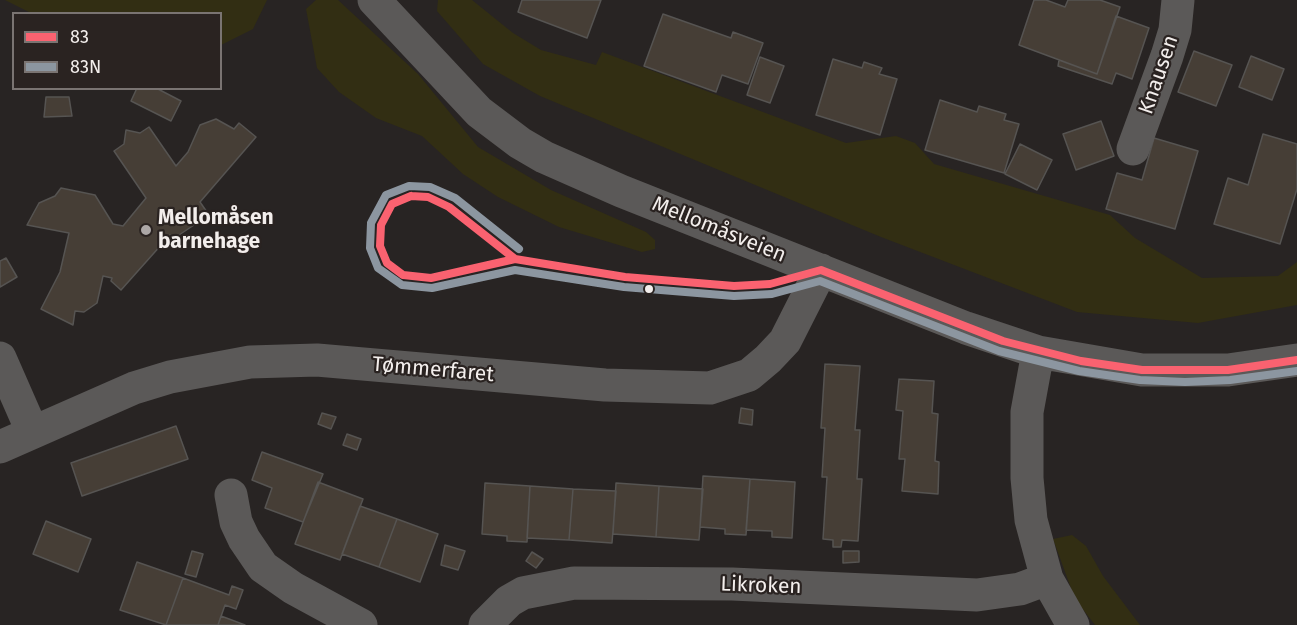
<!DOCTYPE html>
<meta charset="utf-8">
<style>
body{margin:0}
#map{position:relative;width:1297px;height:625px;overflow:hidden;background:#282423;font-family:"Fira Sans",sans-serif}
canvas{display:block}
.legend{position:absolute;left:12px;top:12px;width:210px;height:78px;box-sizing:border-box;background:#2a2321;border:2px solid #7a7472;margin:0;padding:8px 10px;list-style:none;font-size:18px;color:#f3eeec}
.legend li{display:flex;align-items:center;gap:12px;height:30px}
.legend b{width:30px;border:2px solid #7a7472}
</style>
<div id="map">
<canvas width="1297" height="625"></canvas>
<ul class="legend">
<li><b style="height:8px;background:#fa6270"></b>83</li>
<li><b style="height:8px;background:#8c96a0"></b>83N</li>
</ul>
</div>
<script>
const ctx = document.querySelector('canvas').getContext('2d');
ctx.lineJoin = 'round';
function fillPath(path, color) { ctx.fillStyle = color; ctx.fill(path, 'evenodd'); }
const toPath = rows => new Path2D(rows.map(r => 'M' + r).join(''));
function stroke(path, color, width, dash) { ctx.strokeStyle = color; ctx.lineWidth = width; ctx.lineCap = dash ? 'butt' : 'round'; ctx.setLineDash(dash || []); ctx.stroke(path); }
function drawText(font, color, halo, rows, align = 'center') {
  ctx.font = font + ' "Fira Sans",sans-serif'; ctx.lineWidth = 4.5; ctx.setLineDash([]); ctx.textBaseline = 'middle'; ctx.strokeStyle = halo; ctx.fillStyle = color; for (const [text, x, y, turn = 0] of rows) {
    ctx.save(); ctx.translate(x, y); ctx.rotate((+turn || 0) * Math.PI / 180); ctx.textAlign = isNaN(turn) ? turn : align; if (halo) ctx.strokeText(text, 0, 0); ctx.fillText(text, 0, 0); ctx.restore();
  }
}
fillPath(toPath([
 [5,0,267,0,253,29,221,45,220,14,31,13],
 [316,0,338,0,418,74,478,147,551,190,646,232,655,240,655,249,642,252,559,227,498,197,463,174,422,136,376,118,339,92,317,68,306,9],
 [438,0,472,0,513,33,541,50,596,65,602,52,846,143,896,136,915,143,934,164,1110,215,1135,238,1202,278,1278,276,1297,262,1297,305,1198,323,1077,312,881,237,540,96,483,64,437,11],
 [1072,535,1086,546,1103,576,1140,625,1095,625,1075,599,1053,539]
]), '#322e13');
const building = toPath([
 [522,0,601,0,587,38,518,12,522,0],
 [1034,0,1046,0,1065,7,1068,0,1100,0,1120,7,1097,74,1019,45,1034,0],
 [663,14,731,38,733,32,763,43,748,84,722,75,716,92,644,66,663,14],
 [1116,16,1149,28,1132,79,1116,73,1112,84,1058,66,1059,60,1097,74,1116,16],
 [1194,51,1232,65,1216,106,1178,92,1194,51],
 [1251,56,1284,69,1272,100,1239,87,1251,56],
 [760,57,784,66,770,103,747,95,760,57],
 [833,59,862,68,864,62,882,68,879,74,897,79,880,135,816,115,833,59],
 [137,88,156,88,181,101,171,121,131,101,137,88],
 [46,97,69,97,72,116,44,117,46,97],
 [940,100,977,112,979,106,1006,114,1004,120,1019,124,1004,173,925,150,940,100],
 [216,119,234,129,239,123,256,137,200,202,209,215,173,239,170,235,121,290,111,281,112,278,103,276,97,303,84,312,75,311,73,325,41,309,60,272,69,233,27,225,39,203,55,196,61,188,95,195,113,224,123,226,146,198,114,151,124,144,126,130,140,133,149,127,176,166,188,152,200,125,216,119],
 [1101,121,1114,156,1076,170,1063,134,1101,121],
 [1263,134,1297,144,1297,189,1280,244,1214,224,1228,178,1248,185,1263,134],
 [1154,138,1198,151,1175,229,1106,209,1117,173,1142,180,1154,138],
 [1020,144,1052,160,1037,190,1005,174,1020,144],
 [6,258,17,277,0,287,0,261,6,258],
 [825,364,860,366,855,430,860,430,857,479,862,479,858,541,842,540,841,547,833,547,833,540,823,539,827,477,822,477,825,428,821,428,825,364],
 [899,379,934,381,932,413,938,414,935,461,939,462,938,494,902,491,905,459,899,459,903,411,896,410,899,379],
 [741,408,753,410,752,425,739,423,741,408],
 [322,413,336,417,331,429,318,424,322,413],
 [176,426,188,459,82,496,71,463,176,426],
 [347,434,361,439,357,450,343,445,347,434],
 [262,452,323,474,303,522,265,508,272,488,252,480,262,452],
 [703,476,750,479,746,535,725,534,725,529,700,527,703,476],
 [750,479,795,482,792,538,772,537,772,531,746,530,750,479],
 [318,482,363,499,340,560,295,544,318,482],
 [485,483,530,486,527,542,507,541,507,536,482,534,485,483],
 [616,483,659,486,656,537,613,534,616,483],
 [530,486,573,489,569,540,527,538,530,486],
 [659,486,703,489,699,540,656,537,659,486],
 [573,489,616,491,612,543,569,540,573,489],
 [360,506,397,519,379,567,342,554,360,506],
 [397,519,438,534,420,582,379,567,397,519],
 [46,521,91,539,78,572,33,554,46,521],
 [445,545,465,551,458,570,441,565,445,545],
 [192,551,203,554,196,577,185,574,192,551],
 [843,551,859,551,859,562,843,563,843,551],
 [532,552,543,559,536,568,526,561,532,552],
 [137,562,183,578,166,625,120,610,137,562],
 [183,578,229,595,232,586,243,590,236,609,225,605,218,625,166,625,183,578],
 [221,616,245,625,218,625,221,616]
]);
fillPath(building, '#463e36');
stroke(building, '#565452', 1.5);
stroke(toPath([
 [374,0,479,112,520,143,544,157,621,191,966,328,1038,352,1142,370,1228,370,1297,360],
 [1133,149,1167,56,1175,30,1178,0],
 [1038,352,1027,412,1027,478,1031,520,1047,579,1073,625],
 [0,358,32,431],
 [0,447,134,388,170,377,250,362,317,360,605,385,710,388,749,375,768,359,785,341,821,270],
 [231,495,236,522,244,539,263,567,293,588,361,625],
 [485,625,509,601,523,593,574,583,732,584,977,595,1020,589,1047,579]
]), '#5b5958', 33);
stroke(toPath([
 [411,196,428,197,449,207,515,259,431,278,403,275,387,263,380,246,381,225,392,204,411,196],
 [515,259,625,277,734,286,770,284,821,270,1003,341,1081,361,1142,370,1228,370,1297,360]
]), '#fa6270', 8);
stroke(toPath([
 [519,249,455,198,430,187,409,186,386,195,371,223,370,248,378,268,402,285,432,288,515,270,624,287,734,296,772,294,820,281,999,351,1079,371,1140,380,1185,382,1230,380,1297,371]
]), '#8c96a0', 8);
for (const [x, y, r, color] of [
 [146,230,6,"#aca7a6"],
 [649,289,5,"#f3eeec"]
]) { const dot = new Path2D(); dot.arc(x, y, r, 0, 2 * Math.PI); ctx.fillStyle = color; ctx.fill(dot); stroke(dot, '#2a2321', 2); }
drawText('21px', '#f3eeec', '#2a2321', [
 ["Knausen",1159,75,-71],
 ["Mellomåsveien",719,230,22],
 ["Tømmerfaret",433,370,5],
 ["Likroken",761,586,2]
]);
drawText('bold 21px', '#f3eeec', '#2a2321', [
 ["Mellomåsen",158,218],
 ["barnehage",158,242]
], 'left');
</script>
